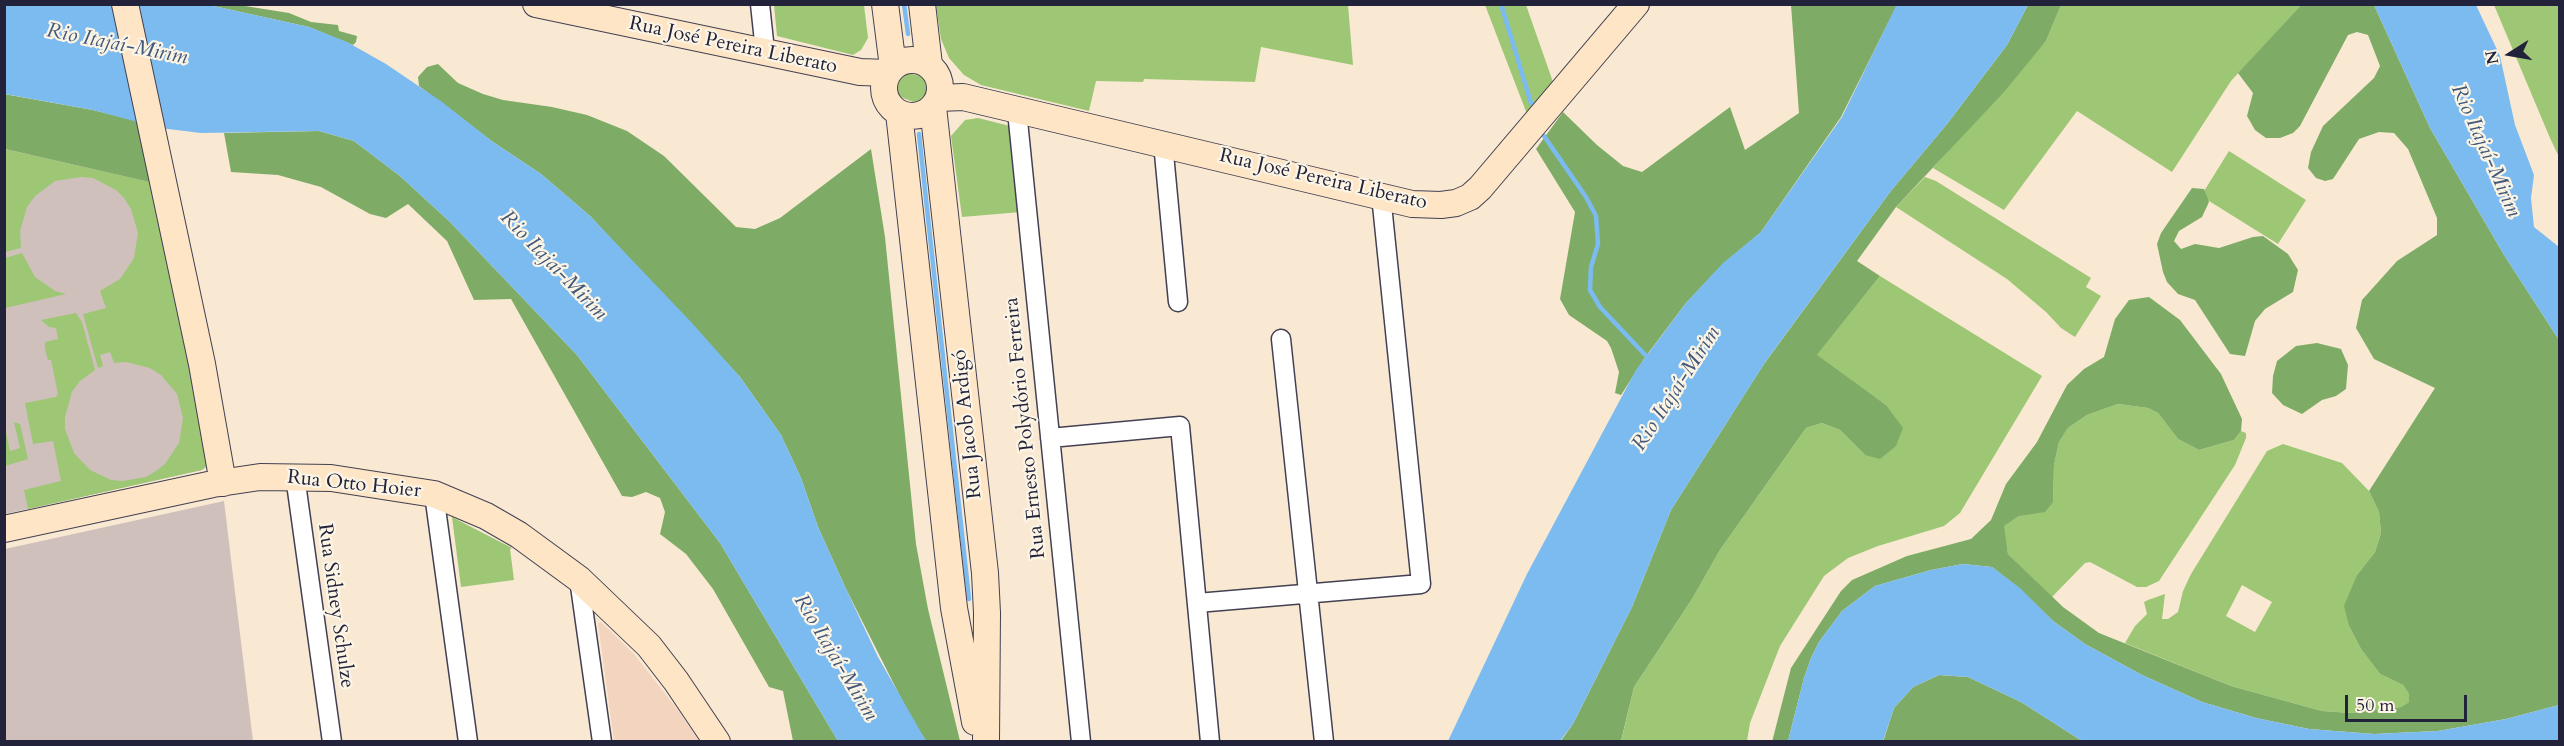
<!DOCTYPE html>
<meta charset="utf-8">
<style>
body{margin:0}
#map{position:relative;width:2564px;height:746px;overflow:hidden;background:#f9e9d3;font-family:Cardo,serif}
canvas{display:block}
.frame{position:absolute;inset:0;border:6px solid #22223b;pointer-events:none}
.north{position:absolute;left:2480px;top:24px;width:60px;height:60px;-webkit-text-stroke:4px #fcf5e5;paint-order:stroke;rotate:259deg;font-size:16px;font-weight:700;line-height:24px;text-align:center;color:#22223b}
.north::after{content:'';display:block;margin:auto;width:21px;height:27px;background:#22223b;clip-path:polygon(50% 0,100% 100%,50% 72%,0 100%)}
.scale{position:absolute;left:2345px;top:695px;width:122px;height:27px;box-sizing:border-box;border:3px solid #22223b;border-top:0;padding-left:8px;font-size:18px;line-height:21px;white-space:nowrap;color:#22223b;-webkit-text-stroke:4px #fcf5e5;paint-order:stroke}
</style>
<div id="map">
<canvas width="2564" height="746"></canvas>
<div class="frame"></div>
<div class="north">N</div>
<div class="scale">50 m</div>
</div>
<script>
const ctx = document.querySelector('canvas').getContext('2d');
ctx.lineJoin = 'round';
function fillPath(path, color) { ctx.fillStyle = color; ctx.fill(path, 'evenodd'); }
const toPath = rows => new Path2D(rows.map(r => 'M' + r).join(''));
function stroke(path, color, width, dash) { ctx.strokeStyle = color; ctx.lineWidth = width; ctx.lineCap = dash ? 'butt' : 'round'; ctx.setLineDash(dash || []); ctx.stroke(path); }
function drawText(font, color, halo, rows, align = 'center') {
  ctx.font = font + ' Cardo,serif'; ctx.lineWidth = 4.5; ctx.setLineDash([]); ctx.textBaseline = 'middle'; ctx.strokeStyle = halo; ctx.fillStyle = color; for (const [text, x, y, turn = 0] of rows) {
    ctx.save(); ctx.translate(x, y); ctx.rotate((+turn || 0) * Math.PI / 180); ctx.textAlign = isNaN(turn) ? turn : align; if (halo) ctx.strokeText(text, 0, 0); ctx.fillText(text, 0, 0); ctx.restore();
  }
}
fillPath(toPath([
 [601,622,634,654,677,709,699,741,614,741,598,623]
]), '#f3d4bf');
fillPath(toPath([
 [5,149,154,183,202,470,5,514],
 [224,501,253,741,5,741,5,549]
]), '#cfc0bb');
fillPath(toPath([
 [774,5,864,5,868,38,861,50,853,55,777,36],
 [936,5,1348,5,1353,65,1261,47,1255,82,1144,79,1143,82,1096,81,1089,111,981,85,964,75,949,58,941,39],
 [1485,5,1526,5,1553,82,1527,114],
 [2061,5,2301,5,2231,81,2172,172,2077,111,2004,210,1933,168,2046,41],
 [2494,5,2559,5,2559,157,2550,138],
 [902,72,933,79,936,88,925,106,889,93,889,80],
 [978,118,1010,126,1021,212,962,217,951,136,965,120],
 [4,149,154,183,210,464,202,470,28,509,24,490,61,481,53,441,33,444,25,403,56,397,58,394,51,360,48,360,45,349,45,342,58,339,56,328,49,327,41,320,76,313,82,322,95,370,80,381,72,392,65,417,65,429,74,453,90,470,111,480,123,481,146,477,156,471,165,464,179,443,183,418,177,394,161,375,150,368,126,362,114,363,110,352,100,355,103,366,98,368,83,314,106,308,100,291,120,279,134,258,138,233,131,209,124,198,116,190,93,178,81,177,55,181,35,196,27,207,20,231,21,248,5,252],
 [2229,151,2306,200,2278,244,2201,196],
 [1925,177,1936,181,2091,278,2086,287,2101,296,2075,337,2061,328,2046,312,2007,279,1896,207],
 [22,253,35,277,55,291,66,294,5,308,5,258],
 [1880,276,2042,376,1960,513,1944,526,1878,546,1848,558,1824,576,1780,646,1750,723,1747,741,1621,742,1634,687,1692,599,1720,550,1806,428,1822,423,1840,430,1865,455,1886,405,1816,356],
 [2118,404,2148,408,2158,413,2178,439,2199,450,2234,440,2241,431,2246,433,2246,438,2235,465,2159,581,2146,587,2137,587,2090,562,2085,563,2052,597,2008,554,2003,526,2019,516,2053,502,2054,465,2059,442,2068,428,2087,415],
 [14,422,20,424,28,459,5,466,5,428,10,451,20,448],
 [2283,444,2342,463,2369,491,2379,512,2381,533,2375,552,2357,575,2349,626,2361,649,2380,674,2403,685,2409,694,2409,702,2401,707,2351,713,2322,711,2231,686,2125,643,2135,626,2147,614,2144,602,2148,600,2165,594,2162,619,2168,619,2178,612,2183,591,2191,574,2267,451],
 [2242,585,2272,602,2255,632,2226,616],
 [452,517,512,548,510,549,514,580,461,587]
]), '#9dc774');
fillPath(toPath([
 [209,5,239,5,289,13,311,22,338,25,339,31,357,36,356,42,353,45,309,27],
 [1791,5,1897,5,1841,117,1761,232,1723,264,1686,303,1646,356,1621,395,1615,393,1619,372,1611,348,1607,341,1569,315,1560,299,1575,212,1536,149,1563,112,1597,145,1623,166,1642,172,1730,107,1745,150,1799,113],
 [2028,5,2061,5,2046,41,2004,92,1896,207,1857,261,1880,276,1817,355,1886,405,1903,428,1896,446,1880,459,1865,455,1840,430,1822,423,1806,428,1720,550,1692,599,1634,687,1621,741,1560,742,1573,724,1632,607,1671,510,1764,364,1890,192,1947,124,2007,45],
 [2301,5,2374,5,2430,128,2504,255,2559,340,2559,705,2506,719,2438,731,2374,734,2309,729,2256,718,2202,702,2142,675,2085,644,2053,621,2020,589,1992,567,1963,564,1931,570,1875,586,1842,611,1819,642,1811,658,1804,678,1788,741,1772,742,1791,668,1841,591,1852,580,1907,556,1971,539,1991,520,2006,484,2037,442,2067,385,2084,369,2104,357,2115,319,2129,300,2149,297,2180,320,2221,374,2242,419,2241,431,2234,440,2199,450,2178,439,2158,413,2148,408,2118,404,2087,415,2068,428,2059,442,2054,465,2053,502,2045,512,2019,516,2004,526,2008,554,2063,607,2099,633,2231,686,2322,711,2351,713,2401,707,2409,702,2409,694,2403,685,2380,674,2361,649,2349,626,2344,606,2357,575,2375,552,2381,533,2379,512,2369,491,2435,388,2374,359,2356,328,2362,300,2397,261,2437,235,2437,218,2408,149,2394,133,2379,132,2359,139,2333,179,2325,181,2316,178,2308,168,2311,152,2323,126,2374,78,2380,66,2368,35,2357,32,2348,35,2300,126,2293,133,2280,138,2266,138,2255,130,2247,116,2253,93,2238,73],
 [438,64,458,83,483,94,503,100,552,107,587,115,627,131,664,156,736,227,755,229,780,218,871,149,885,237,916,544,928,609,960,741,926,741,910,716,846,589,818,527,801,478,781,435,740,377,590,216,541,174,493,142,419,86,418,77,427,67],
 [4,94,93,110,141,122,154,183,5,149],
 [319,131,354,141,400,176,450,222,577,355,720,543,838,741,793,741,783,691,769,687,713,589,686,554,660,534,665,512,660,498,646,492,632,497,622,496,511,299,474,300,447,241,408,204,386,218,370,214,321,187,278,175,231,172,224,133],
 [2192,188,2204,189,2209,202,2202,217,2179,231,2174,241,2181,249,2195,244,2219,248,2253,237,2263,236,2288,254,2298,270,2293,292,2265,309,2255,321,2245,356,2230,354,2195,300,2178,294,2167,282,2163,272,2157,244,2161,233],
 [2317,343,2341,349,2348,365,2346,389,2336,396,2322,400,2302,414,2283,405,2272,393,2273,376,2277,361,2296,346],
 [1939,675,1968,677,2021,702,2082,741,1883,742,1894,708,1913,687]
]), '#7eac66');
fillPath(toPath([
 [1897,4,2028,5,2007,45,1947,124,1890,192,1766,361,1671,510,1632,607,1573,724,1560,741,1448,741,1527,574,1636,370,1686,303,1723,263,1761,232,1842,117],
 [4,5,209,5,309,27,347,42,386,64,442,102,493,142,541,174,590,216,691,322,740,377,781,435,801,478,818,527,846,589,878,657,926,741,838,741,720,543,577,355,450,222,400,176,354,141,319,131,201,133,160,128,93,110,5,94],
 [2374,5,2476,5,2500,56,2515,125,2534,175,2531,198,2534,227,2559,247,2559,340,2504,255,2430,128],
 [1963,564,1992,567,2020,588,2053,621,2085,644,2142,675,2202,702,2256,718,2309,729,2374,734,2438,731,2506,719,2559,705,2559,741,2082,741,2021,702,1968,677,1939,675,1913,687,1894,708,1883,741,1788,741,1804,678,1811,658,1819,642,1842,611,1875,586,1931,570]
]), '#7bbbf0');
stroke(toPath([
 [904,4,908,34],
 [1501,4,1531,103],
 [919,134,969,599],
 [1544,136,1586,197,1596,216,1598,244,1591,267,1590,290,1600,307,1649,359]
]), '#7bbbf0', 4.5);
const street = toPath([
 [760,4,765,51],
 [1017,111,1081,742],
 [1163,143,1178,302],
 [1281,339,1324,742],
 [1050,438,1180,426,1210,742],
 [295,476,332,742],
 [434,494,468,742],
 [579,579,602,742],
 [1197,603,1421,584,1381,195]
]);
const secondary = toPath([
 [125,4,202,364,223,483],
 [536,4,860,72,888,73],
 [885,4,893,67],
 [922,4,929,65],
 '884 88a28 28 0 1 1 56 0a28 28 0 1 1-56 0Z',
 [939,98,963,97,1412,204,1441,205,1456,203,1470,197,1480,188,1636,4],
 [933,107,985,573,987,613,986,742],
 [899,113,954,608,975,722],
 [4,529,213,484,260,477,331,478,434,494,486,516,519,535,579,579,649,646,676,681,717,742]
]);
stroke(street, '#424052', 21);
stroke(secondary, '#424052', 28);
stroke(street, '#fff', 18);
stroke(secondary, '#fde5c5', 26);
drawText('20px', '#22223b', '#fcf5e5', [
 ["Rua José Pereira Liberato",733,46,12],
 ["Rua José Pereira Liberato",1323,180,13],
 ["Rua Jacob Ardigó",968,424,-96],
 ["Rua Ernesto Polydório Ferreira",1026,428,-96],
 ["Rua Otto Hoier",354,485,6],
 ["Rua Sidney Schulze",335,606,82]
]);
drawText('italic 21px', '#41587a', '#fcf5e5', [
 ["Rio Itajaí-Mirim",117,45,11],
 ["Rio Itajaí-Mirim",2485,151,66],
 ["Rio Itajaí-Mirim",553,266,46],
 ["Rio Itajaí-Mirim",1677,389,-57],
 ["Rio Itajaí-Mirim",835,658,59]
]);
</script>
